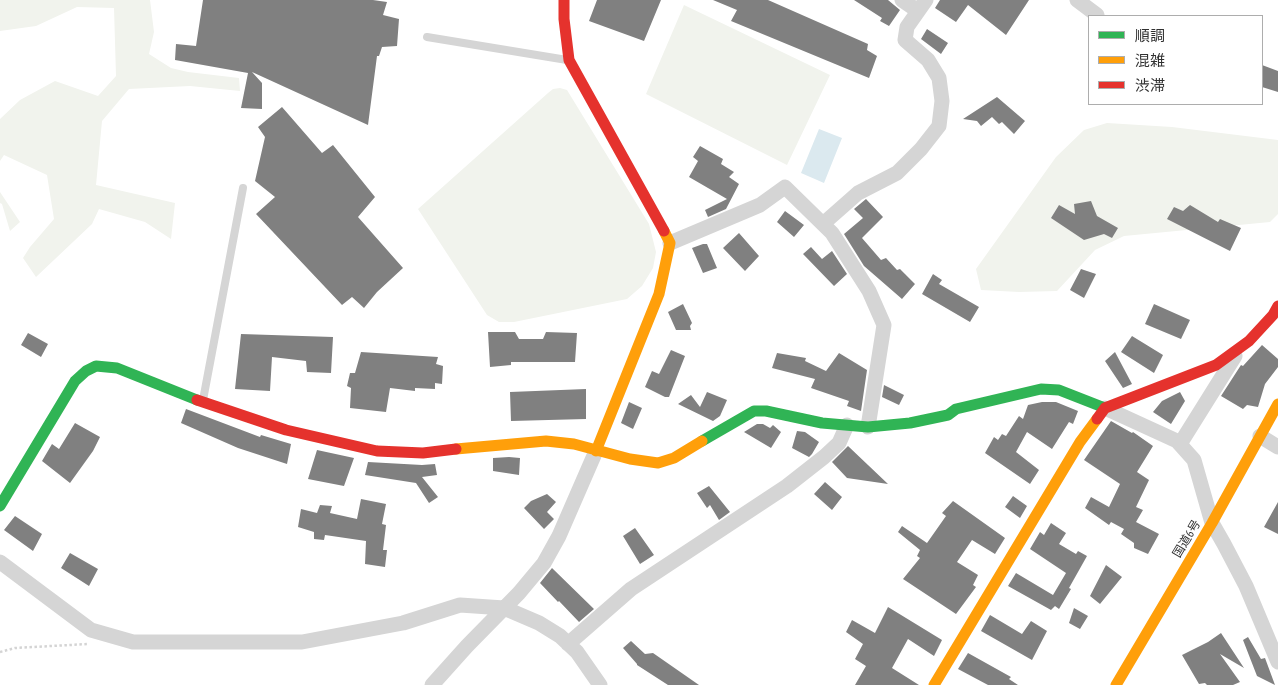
<!DOCTYPE html>
<meta charset="utf-8">
<style>
body{margin:0}
#map{position:relative;width:1278px;height:685px;overflow:hidden;background:#fff;font-family:"PT Sans Narrow","Noto Sans JP",sans-serif}
canvas{display:block}
.legend{position:absolute;left:1088px;top:15px;width:175px;height:90px;box-sizing:border-box;background:#fff;border:1px solid #adadad;margin:0;padding:6px 9px;list-style:none;font-size:15px;color:#313131}
.legend li{display:flex;align-items:center;gap:10px;height:25px}
.legend b{width:25px;border:1px solid #adadad}
</style>
<div id="map">
<canvas width="1278" height="685"></canvas>
<ul class="legend">
<li><b style="height:6px;background:#30b455"></b>順調</li>
<li><b style="height:6px;background:#ff9f0a"></b>混雑</li>
<li><b style="height:6px;background:#e5322d"></b>渋滞</li>
</ul>
</div>
<script>
const ctx = document.querySelector('canvas').getContext('2d');
ctx.lineJoin = 'round';
function fillPath(path, color) { ctx.fillStyle = color; ctx.fill(path, 'evenodd'); }
const toPath = rows => new Path2D(rows.map(r => 'M' + r).join(''));
function stroke(path, color, width, dash) { ctx.strokeStyle = color; ctx.lineWidth = width; ctx.lineCap = dash ? 'butt' : 'round'; ctx.setLineDash(dash || []); ctx.stroke(path); }
function drawText(font, color, halo, rows, align = 'center') {
  ctx.font = font + ' "PT Sans Narrow","Noto Sans JP",sans-serif'; ctx.lineWidth = 5; ctx.setLineDash([]); ctx.textBaseline = 'middle'; ctx.strokeStyle = halo; ctx.fillStyle = color; for (const [text, x, y, turn = 0] of rows) {
    ctx.save(); ctx.translate(x, y); ctx.rotate((+turn || 0) * Math.PI / 180); ctx.textAlign = isNaN(turn) ? turn : align; if (halo) ctx.strokeText(text, 0, 0); ctx.fillText(text, 0, 0); ctx.restore();
  }
}
fillPath(toPath([
 [0,0,150,0,154,32,149,54,171,68,188,72,239,78,240,91,190,86,129,89,102,121,96,185,175,203,171,239,145,222,99,209,92,224,36,277,23,258,30,247,54,219,47,175,4,155,0,161,0,119,20,100,55,81,98,96,116,76,114,8,77,7,36,26,0,31],
 [684,5,830,75,787,165,646,94],
 [560,88,567,90,649,224,656,252,653,268,642,286,627,299,514,322,499,322,487,315,418,209,548,93,553,89],
 [1107,123,1172,127,1278,140,1278,214,1270,222,1124,236,1095,250,1057,291,1019,292,981,290,976,269,1056,157,1084,130],
 [0,192,20,222,10,231,2,204,0,203]
]), '#f1f3ed');
fillPath(toPath([
 [819,129,842,138,824,183,801,173]
]), '#dbe9ef');
fillPath(toPath([
 [203,0,373,0,387,2,383,15,399,19,397,46,382,47,379,56,377,56,368,125,252,72,262,83,262,109,241,108,248,73,175,60,176,44,196,46],
 [597,0,661,0,644,41,589,21],
 [713,0,768,0,868,44,867,50,877,56,869,78,731,21,737,10],
 [854,0,888,0,900,10,889,26,880,21,882,18],
 [940,0,1029,0,1006,35,968,5,956,22,935,8],
 [927,29,948,43,941,54,921,39],
 [1262,65,1278,71,1278,92,1262,87],
 [997,97,1025,121,1014,134,1002,122,999,124,992,117,981,126,977,121,963,119],
 [282,107,322,153,333,145,375,197,358,217,403,268,377,292,364,308,352,297,342,305,256,214,275,197,255,181,265,137,258,127],
 [700,146,723,159,721,164,734,172,729,177,739,184,726,209,708,217,705,210,727,199,689,177,698,161,693,157],
 [866,199,883,217,862,238,881,260,886,258,897,270,900,269,915,284,902,299,864,266,844,234,863,218,854,209],
 [1091,201,1097,216,1118,228,1112,238,1104,234,1084,240,1051,218,1059,205,1075,214,1074,204],
 [1190,205,1218,222,1220,219,1241,228,1230,251,1167,219,1174,207,1183,211],
 [785,211,804,225,794,237,777,222],
 [739,233,759,256,745,271,723,248],
 [703,244,707,244,717,268,703,273,692,248],
 [811,247,822,259,832,251,847,274,834,286,803,254],
 [1081,269,1096,274,1084,298,1070,290],
 [933,274,942,280,939,284,979,307,970,322,922,294],
 [683,304,692,323,690,326,691,330,676,330,668,312],
 [1154,304,1190,320,1181,339,1145,324],
 [488,332,515,332,519,339,543,339,546,332,577,333,575,362,511,362,511,365,490,367],
 [28,333,48,344,41,357,21,345],
 [241,334,333,337,331,373,307,372,306,361,272,357,270,391,235,389],
 [1132,336,1163,355,1154,373,1121,352],
 [1262,345,1278,359,1278,367,1265,384,1258,407,1247,405,1243,409,1221,396,1241,365,1243,366],
 [671,350,685,356,669,397,665,397,645,387,652,371,659,374],
 [361,352,438,357,436,364,443,366,442,384,435,383,435,389,415,388,415,391,390,388,386,412,350,408,351,388,347,386,350,373,355,373],
 [1115,352,1132,384,1123,388,1105,361],
 [777,353,806,358,805,361,826,371,839,353,867,370,861,411,847,406,849,401,811,388,815,379,772,368],
 [884,385,904,395,899,405,882,397],
 [586,389,586,419,511,421,510,392],
 [707,392,727,400,720,416,713,421,678,404,691,395,700,407],
 [1180,392,1185,401,1171,424,1153,412,1162,401],
 [629,402,642,408,633,429,621,423],
 [1042,402,1056,402,1078,411,1073,424,1069,422,1052,449,1027,432,1016,452,1039,470,1030,484,985,453,994,437,998,440,1002,434,1006,436,1019,416,1023,419,1028,405],
 [186,409,260,437,261,435,291,444,287,464,238,448,181,423],
 [1111,421,1132,433,1133,432,1153,446,1137,472,1149,480,1136,507,1143,510,1136,522,1159,534,1148,554,1134,548,1134,543,1121,534,1124,529,1111,522,1109,525,1085,508,1091,497,1109,507,1120,484,1084,460],
 [75,423,100,437,93,451,70,483,42,461,52,444,59,449],
 [757,424,763,424,770,428,773,425,781,432,771,448,744,432],
 [797,431,805,432,819,442,812,454,809,457,792,448],
 [848,446,888,484,847,478,832,462],
 [317,450,354,458,344,486,308,479],
 [509,457,520,458,519,475,493,471,493,458],
 [368,462,422,465,435,464,437,475,422,477,438,497,429,503,416,483,365,475],
 [825,482,842,497,832,510,814,494],
 [709,486,730,512,719,520,710,505,707,508,697,493],
 [547,494,556,502,547,512,554,519,544,529,524,508,531,501],
 [1013,496,1027,506,1020,518,1005,507],
 [361,499,386,504,382,524,386,525,383,550,387,550,385,567,365,564,366,541,325,535,324,540,314,539,314,532,298,527,301,509,317,513,320,505,332,506,330,513,357,519],
 [953,501,1005,538,995,554,972,540,957,562,978,575,973,585,976,587,956,614,903,579,920,558,917,556,920,550,898,532,902,526,927,543,946,516,942,513],
 [1278,502,1278,534,1264,527],
 [15,516,42,534,33,551,4,530],
 [1051,523,1066,533,1059,544,1076,554,1078,551,1087,556,1069,588,1071,589,1059,609,1055,606,1051,610,1008,586,1016,573,1053,595,1066,573,1030,549,1040,532,1044,535],
 [635,528,654,555,640,564,623,536],
 [70,553,98,569,89,586,61,568],
 [1106,565,1122,577,1100,604,1090,596],
 [552,568,594,609,579,622,559,601,558,602,540,583],
 [888,607,942,640,934,656,908,639,892,668,919,685,855,685,866,666,855,659,863,644,846,632,852,620,875,633],
 [1074,608,1088,616,1080,629,1069,623],
 [990,615,1022,634,1031,621,1047,631,1032,660,981,631],
 [1221,633,1244,668,1220,654,1240,682,1233,685,1207,685,1205,683,1199,684,1182,655,1208,642],
 [1248,637,1261,659,1265,658,1275,685,1257,676,1243,640],
 [631,641,645,654,653,653,699,685,668,685,637,665,637,664,623,648],
 [968,653,1011,677,1009,679,1018,685,988,685,958,669]
]), '#808080');
stroke(toPath([
 [0,652,15,648,88,644]
]), '#d4d4d4', 2.5, [2.5, 2.5]);
stroke(toPath([
 [427,37,567,60],
 [203,400,243,188]
]), '#d5d5d5', 8);
stroke(toPath([
 [902,0,918,11],
 [1077,0,1097,15],
 [824,223,858,193,897,173,921,149,939,126,942,101,939,78,928,60,905,40,907,27,926,0],
 [670,243,760,205,785,187,832,233,869,291,884,325,868,427],
 [1105,408,1177,441,1194,460,1212,523,1224,544,1246,586,1278,662],
 [1260,436,1278,447],
 [1180,444,1235,356],
 [0,562,91,630,133,642,302,642,403,623,460,605,504,608,539,623,560,636,577,652,600,685],
 [568,644,631,589,787,486,824,457,839,443,847,425],
 [432,685,467,646,519,593,544,563,559,536,596,451]
]), '#d5d5d5', 15);
stroke(toPath([
 [702,441,754,411,766,411,822,423,868,427,910,423,948,415,956,409,1041,389,1059,390,1105,408],
 [0,506,75,381,86,371,96,366,117,368,197,400]
]), '#30b455', 11);
stroke(toPath([
 [456,449,546,441,574,444,630,459,658,463,674,458,702,441],
 [596,451,659,294,670,243,664,231],
 [934,685,1080,442,1097,419],
 [1116,685,1212,523,1278,404]
]), '#ff9f0a', 11);
stroke(toPath([
 [564,0,564,19,569,60,664,231],
 [197,400,286,430,377,451,423,453,456,449],
 [1097,419,1105,408,1216,365,1249,341,1273,315,1278,306]
]), '#e5322d', 11);
drawText('12px', '#313131', '#fff', [
 ["国道6号",1187,539,-59]
]);
</script>
